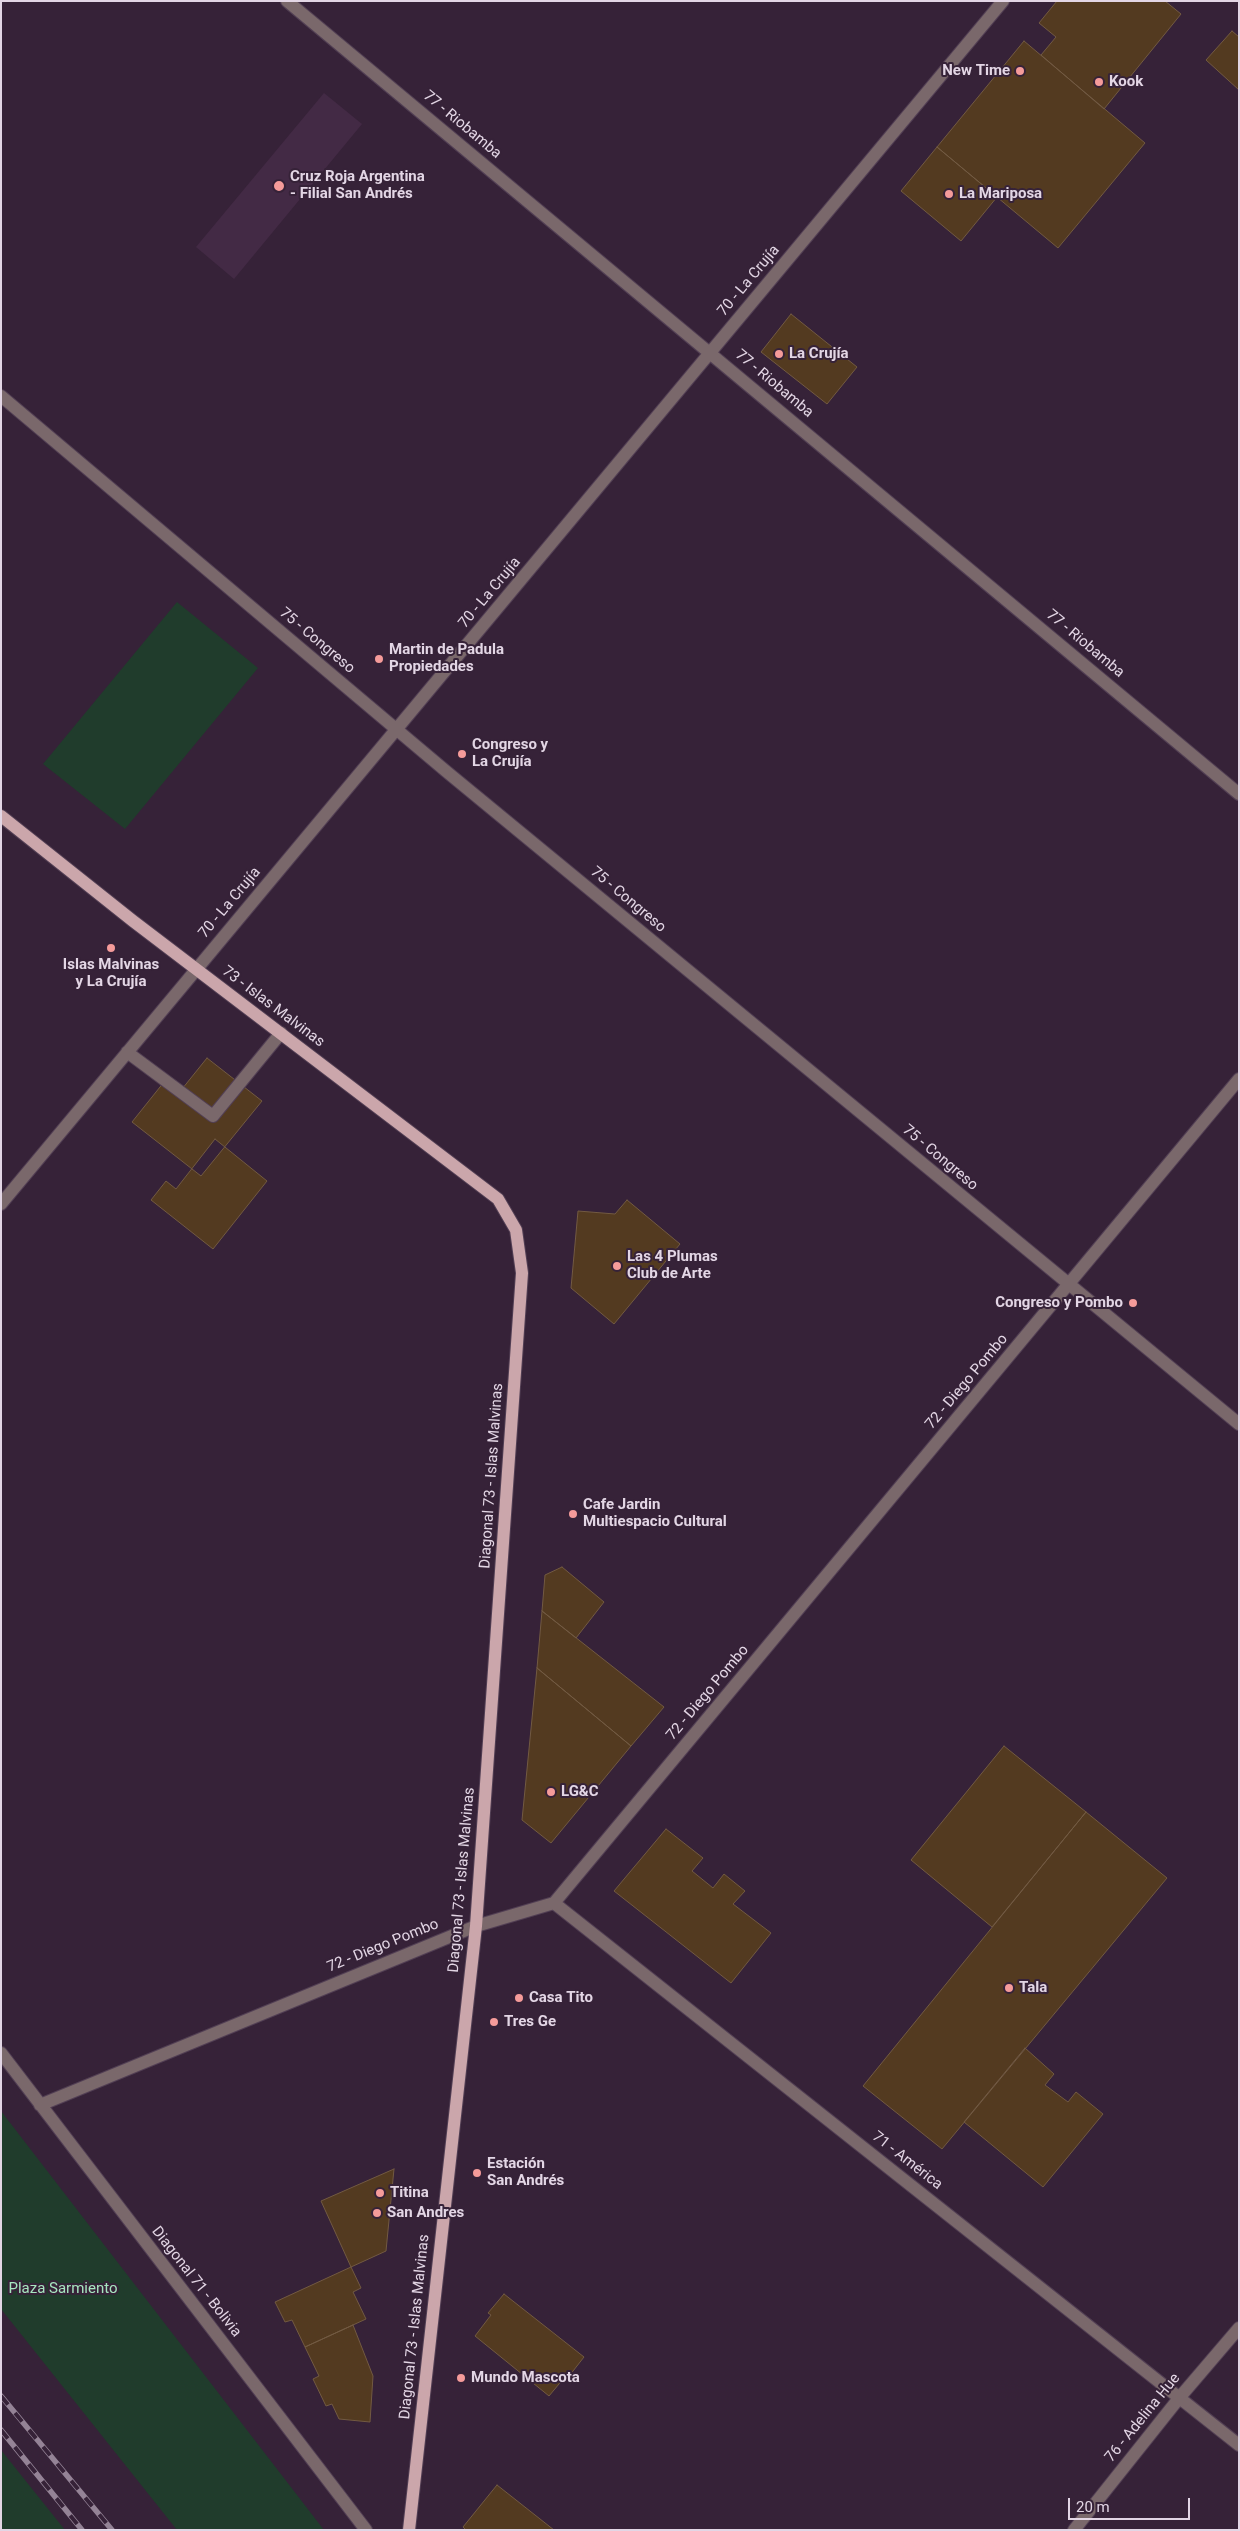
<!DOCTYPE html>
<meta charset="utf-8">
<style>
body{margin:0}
#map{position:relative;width:1240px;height:2531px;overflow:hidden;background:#362238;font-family:Roboto,sans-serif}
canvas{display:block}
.frame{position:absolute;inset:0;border:2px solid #e3d6e5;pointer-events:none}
.scale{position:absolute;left:1068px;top:2498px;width:122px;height:22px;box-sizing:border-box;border:2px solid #e3d6e5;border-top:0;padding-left:6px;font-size:15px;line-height:18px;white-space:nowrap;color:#e3d6e5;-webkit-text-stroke:4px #362238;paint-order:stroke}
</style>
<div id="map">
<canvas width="1240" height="2531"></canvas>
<div class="frame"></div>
<div class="scale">20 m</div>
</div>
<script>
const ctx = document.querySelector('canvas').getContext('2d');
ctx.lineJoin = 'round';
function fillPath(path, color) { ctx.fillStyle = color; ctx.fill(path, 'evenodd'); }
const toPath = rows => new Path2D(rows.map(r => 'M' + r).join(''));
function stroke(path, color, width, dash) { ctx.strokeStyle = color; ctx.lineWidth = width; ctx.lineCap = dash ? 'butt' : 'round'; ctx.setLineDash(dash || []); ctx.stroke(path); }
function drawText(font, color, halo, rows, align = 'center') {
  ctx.font = font + ' Roboto,sans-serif'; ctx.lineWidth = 4; ctx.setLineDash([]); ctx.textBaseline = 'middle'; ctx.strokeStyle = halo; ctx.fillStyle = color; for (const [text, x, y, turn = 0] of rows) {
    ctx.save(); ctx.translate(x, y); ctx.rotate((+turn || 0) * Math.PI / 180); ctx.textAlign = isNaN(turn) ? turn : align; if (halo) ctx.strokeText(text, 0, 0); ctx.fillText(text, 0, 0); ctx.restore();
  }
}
fillPath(toPath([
 [324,93,362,124,234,279,196,247]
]), '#432a45');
fillPath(toPath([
 [177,602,258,668,125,829,43,764],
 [1,2111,324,2530,177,2530,1,2309],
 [1,2450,65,2530,1,2530]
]), '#203c2c');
const building = toPath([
 [1057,1,1165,1,1181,14,1104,109,1041,55,1056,37,1039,23,1057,1],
 [1232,31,1239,37,1239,90,1206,60,1232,31],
 [1024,41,1145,143,1058,248,937,147,1024,41],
 [937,147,997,197,961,241,901,191,937,147],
 [791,314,857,367,827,404,761,352,791,314],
 [207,1058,262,1101,201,1176,132,1122,164,1082,178,1094,207,1058],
 [215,1139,267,1181,213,1249,151,1200,166,1181,176,1189,215,1139],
 [627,1200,680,1244,614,1324,571,1288,578,1211,615,1214,627,1200],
 [562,1567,604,1602,576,1638,542,1611,545,1575,562,1567],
 [542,1611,664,1707,631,1746,537,1668,542,1611],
 [537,1668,631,1746,551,1843,522,1820,537,1668],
 [1004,1746,1086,1812,992,1927,911,1860,1004,1746],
 [1086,1812,1167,1878,942,2149,863,2086,1086,1812],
 [666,1829,703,1858,692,1871,713,1888,724,1874,745,1891,733,1904,771,1933,731,1983,614,1891,666,1829],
 [1025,2048,1054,2074,1045,2085,1068,2102,1076,2092,1103,2114,1043,2187,964,2122,1025,2048],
 [394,2169,386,2251,351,2267,321,2201,394,2169],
 [351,2267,361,2288,353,2292,366,2319,305,2347,292,2320,285,2322,275,2302,351,2267],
 [504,2294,584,2357,566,2380,564,2378,549,2396,475,2336,491,2315,488,2313,504,2294],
 [353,2325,373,2376,370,2422,339,2419,332,2404,326,2406,313,2379,319,2376,305,2347,353,2325],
 [497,2485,554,2530,466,2530,463,2527,497,2485]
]);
fillPath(building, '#533a20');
stroke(building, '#725a42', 1);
const minor = toPath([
 [287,1,1239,794],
 [1,396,447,772,1239,1424],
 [127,1052,213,1116,281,1033],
 [1,1204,1003,1],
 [554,1903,1239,2445],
 [1,2053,366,2530],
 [40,2105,476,1926,554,1903,1239,1079],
 [1074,2530,1180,2397,1239,2328]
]);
const major = toPath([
 [1,816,133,921,498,1199,516,1230,522,1273,476,1926,409,2530]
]);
stroke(minor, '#523f54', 14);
stroke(major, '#523f54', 14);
stroke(minor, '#7a686b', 12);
stroke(major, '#cba6ab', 12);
const rail = toPath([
 [1,2396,112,2530],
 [1,2430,82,2530]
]);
stroke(rail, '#948396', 5.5);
stroke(rail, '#362238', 4, [11]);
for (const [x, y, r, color] of [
 [1020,71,5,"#f59b9a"],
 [1099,82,5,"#f59b9a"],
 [279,186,6,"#f59b9a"],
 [949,194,5,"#f59b9a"],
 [779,354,5,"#f59b9a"],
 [379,659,5,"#f59b9a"],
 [462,754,5,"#f59b9a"],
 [111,948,5,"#f59b9a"],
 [617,1266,5,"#f59b9a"],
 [1133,1303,5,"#f59b9a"],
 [573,1514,5,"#f59b9a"],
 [551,1792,5,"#f59b9a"],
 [1009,1988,5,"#f59b9a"],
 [519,1998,5,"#f59b9a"],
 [494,2022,5,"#f59b9a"],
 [477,2173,5,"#f59b9a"],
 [380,2193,5,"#f59b9a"],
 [377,2213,5,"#f59b9a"],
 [461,2378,5,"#f59b9a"]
]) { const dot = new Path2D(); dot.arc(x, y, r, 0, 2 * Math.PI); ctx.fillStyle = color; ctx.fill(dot); stroke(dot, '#362238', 2); }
drawText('bold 15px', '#e3d6e5', '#362238', [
 ["New Time",1010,71,"right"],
 ["Kook",1109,82],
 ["Cruz Roja Argentina",290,177],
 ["- Filial San Andrés",290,194],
 ["La Mariposa",959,194],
 ["La Crujía",789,354],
 ["Martin de Padula",389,650],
 ["Propiedades",389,667],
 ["Congreso y",472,745],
 ["La Crujía",472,762],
 ["Islas Malvinas",111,965,"center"],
 ["y La Crujía",111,982,"center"],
 ["Las 4 Plumas",627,1257],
 ["Club de Arte",627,1274],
 ["Congreso y Pombo",1123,1303,"right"],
 ["Cafe Jardin",583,1505],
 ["Multiespacio Cultural",583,1522],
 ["LG&C",561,1792],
 ["Tala",1019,1988],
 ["Casa Tito",529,1998],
 ["Tres Ge",504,2022],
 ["Estación",487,2164],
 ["San Andrés",487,2181],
 ["Titina",390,2193],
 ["San Andres",387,2213],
 ["Mundo Mascota",471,2378]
], 'left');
drawText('15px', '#e3d6e5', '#362238', [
 ["77 - Riobamba",462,125,40],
 ["70 - La Crujía",749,281,-50],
 ["77 - Riobamba",774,384,40],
 ["70 - La Crujía",490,593,-50],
 ["75 - Congreso",317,641,40],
 ["77 - Riobamba",1085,644,40],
 ["75 - Congreso",628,900,40],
 ["70 - La Crujía",230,903,-50],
 ["73 - Islas Malvinas",273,1007,37],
 ["75 - Congreso",940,1158,40],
 ["72 - Diego Pombo",967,1382,-50],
 ["Diagonal 73 - Islas Malvinas",492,1476,-86],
 ["72 - Diego Pombo",708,1693,-50],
 ["Diagonal 73 - Islas Malvinas",462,1880,-85],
 ["72 - Diego Pombo",383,1946,-22],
 ["71 - América",907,2161,38],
 ["Diagonal 71 - Bolivia",196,2282,52],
 ["Diagonal 73 - Islas Malvinas",415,2327,-84],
 ["76 - Adelina Hue",1143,2418,-51]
]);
drawText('15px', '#a6e5bf', '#362238', [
 ["Plaza Sarmiento",63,2289]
]);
</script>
